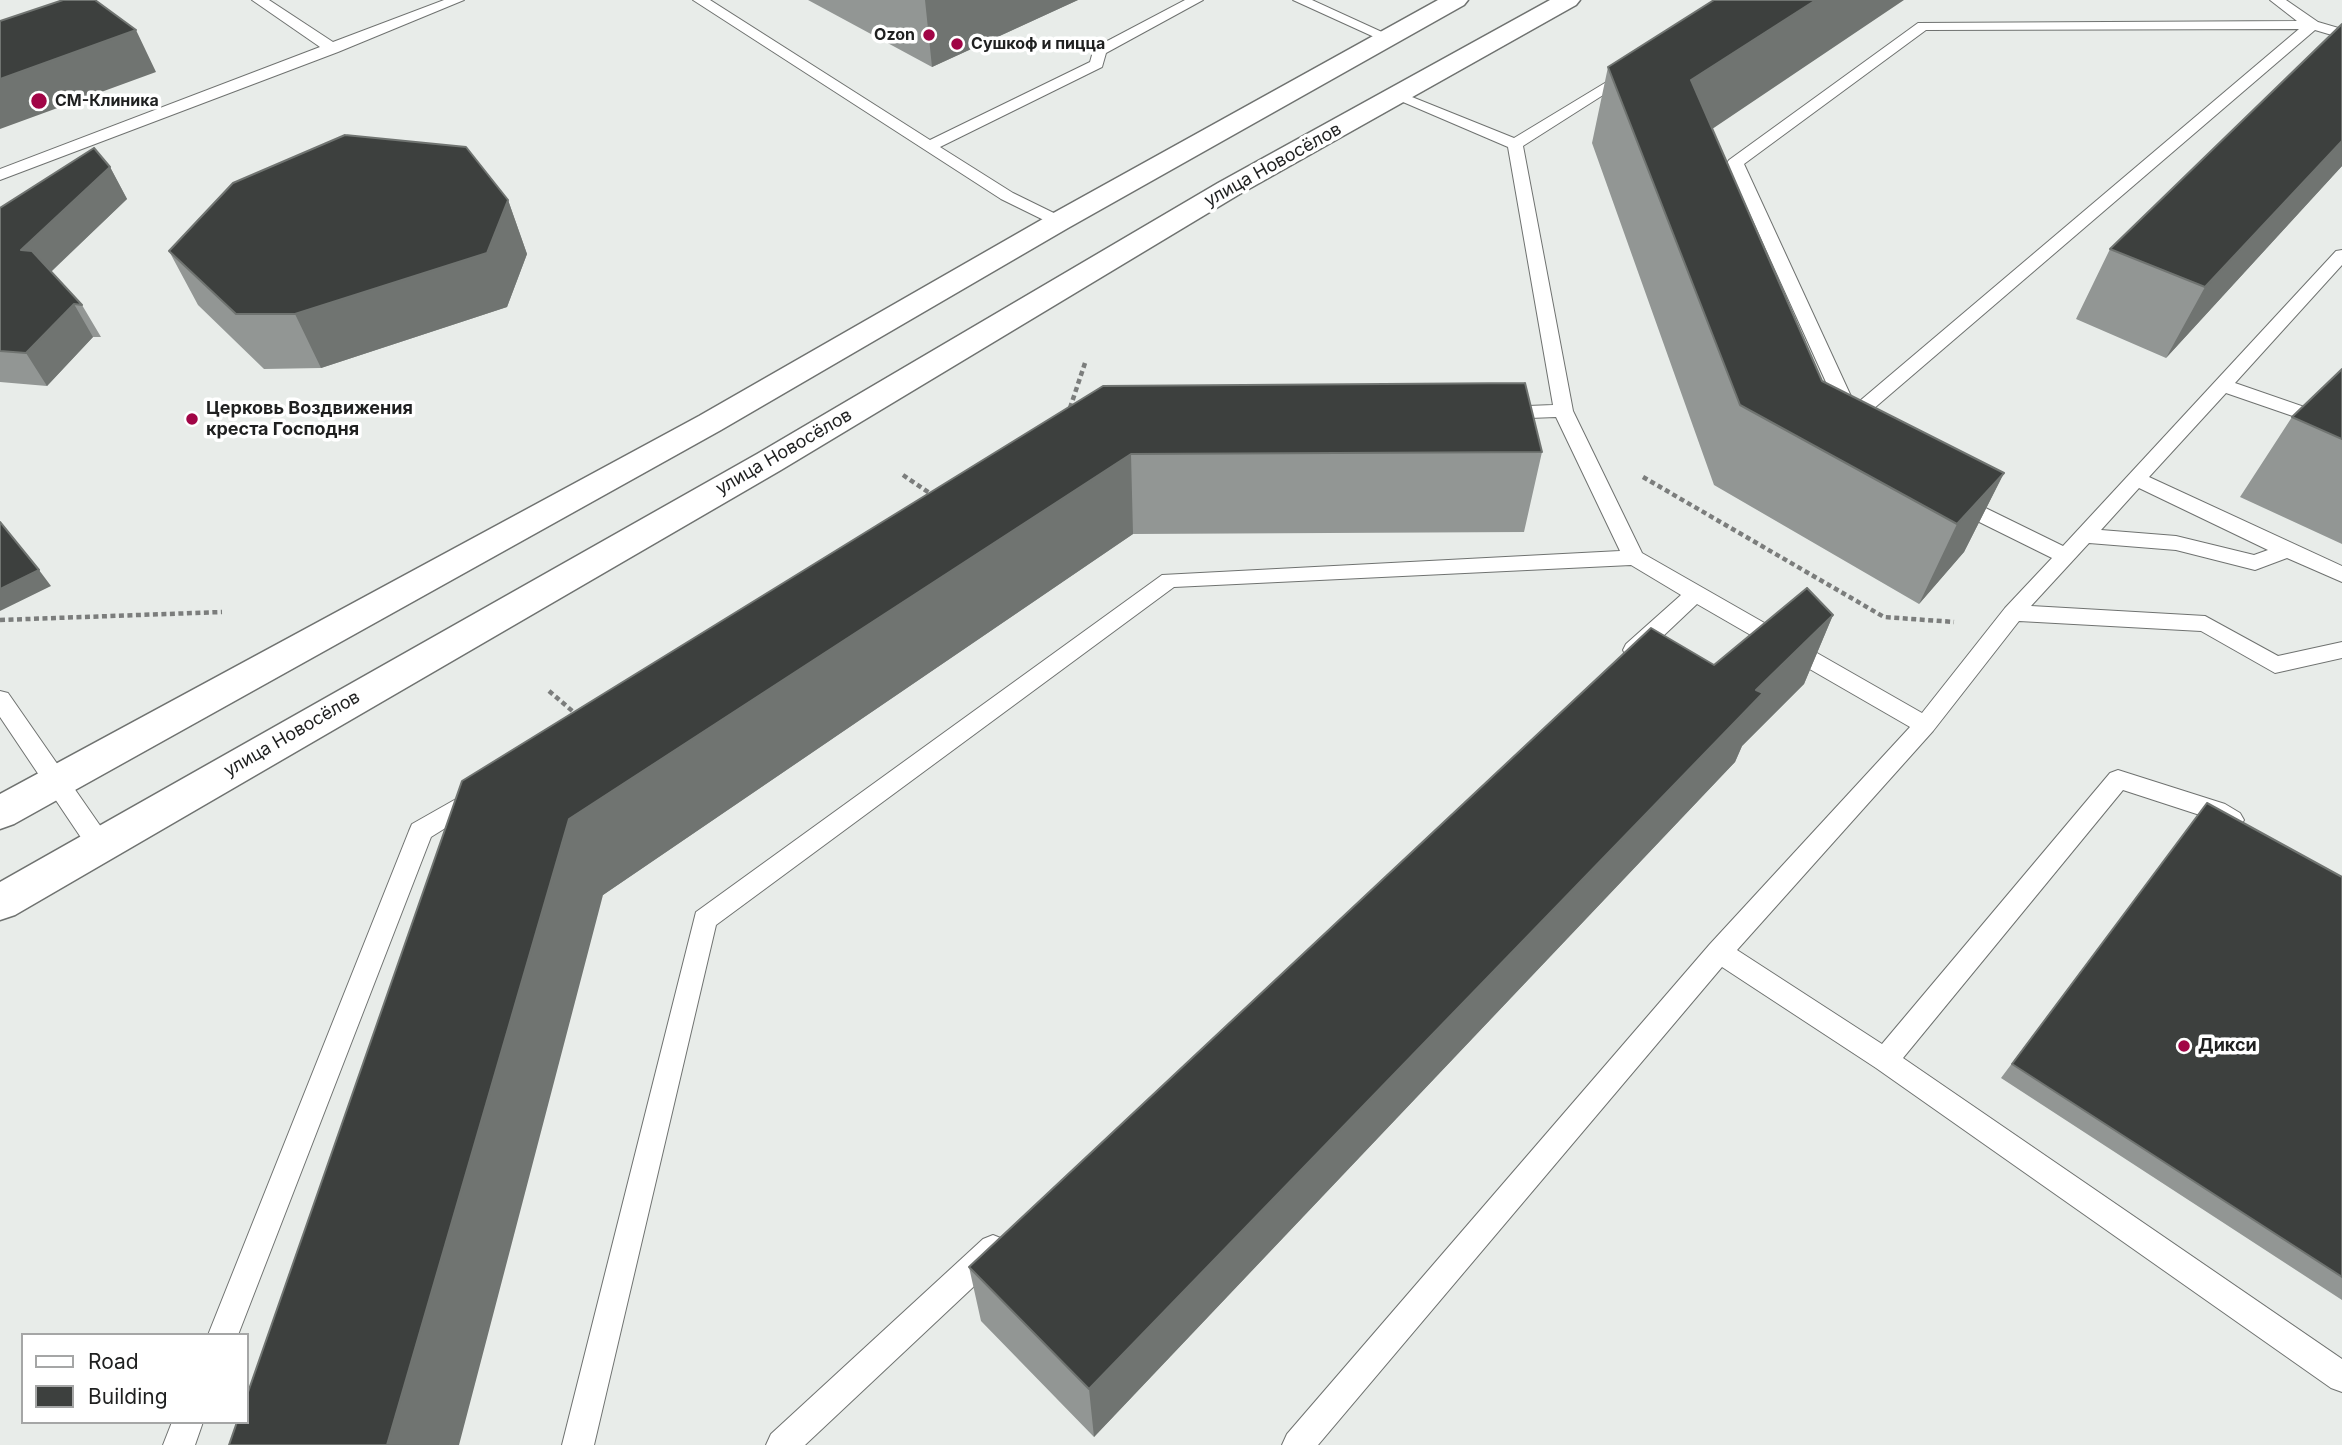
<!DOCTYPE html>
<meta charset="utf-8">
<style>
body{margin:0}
#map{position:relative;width:2342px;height:1445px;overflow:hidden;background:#e8ece9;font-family:Inter,sans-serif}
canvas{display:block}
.legend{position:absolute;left:21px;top:1333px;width:228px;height:91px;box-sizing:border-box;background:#fff;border:2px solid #a5a6a6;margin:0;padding:9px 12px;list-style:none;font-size:21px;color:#1f2020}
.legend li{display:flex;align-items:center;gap:14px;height:35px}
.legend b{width:35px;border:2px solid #a5a6a6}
</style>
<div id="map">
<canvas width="2342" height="1445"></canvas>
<ul class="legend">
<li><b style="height:9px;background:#fff"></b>Road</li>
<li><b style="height:19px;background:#3d403e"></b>Building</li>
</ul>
</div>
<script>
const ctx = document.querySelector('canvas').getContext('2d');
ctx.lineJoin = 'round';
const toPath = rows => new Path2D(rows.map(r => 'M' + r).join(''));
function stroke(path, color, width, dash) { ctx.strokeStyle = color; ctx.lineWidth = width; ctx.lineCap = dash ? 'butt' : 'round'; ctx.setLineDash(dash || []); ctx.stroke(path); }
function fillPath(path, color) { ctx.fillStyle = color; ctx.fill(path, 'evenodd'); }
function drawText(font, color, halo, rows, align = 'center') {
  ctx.font = font + ' Inter,sans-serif'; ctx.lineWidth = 7; ctx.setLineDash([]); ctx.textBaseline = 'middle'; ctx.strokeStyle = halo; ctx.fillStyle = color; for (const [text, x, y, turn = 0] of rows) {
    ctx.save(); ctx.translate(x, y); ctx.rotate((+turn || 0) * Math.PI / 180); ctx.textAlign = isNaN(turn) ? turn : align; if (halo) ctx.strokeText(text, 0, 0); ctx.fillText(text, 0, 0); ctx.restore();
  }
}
const lane = toPath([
 [252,0,269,0,333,42,444,0,464,0,338,52,0,180,0,169,320,47,252,0],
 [693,0,710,0,930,140,1090,62,1094,48,1185,0,1203,0,1106,53,1102,67,940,147,1013,193,1064,218,1066,222,1058,227,1001,199,693,0],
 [1293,0,1312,0,1395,38,1393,41,1383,41,1293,0],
 [2270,0,2286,0,2318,22,2342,29,2342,38,2315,30,1858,422,1844,422,1727,163,1729,160,1918,23,2297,21,2270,0],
 [2299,29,1855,405,1744,164,1926,30,2299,29],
 [1628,69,1633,70,1633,76,1523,146,1573,411,1642,553,1922,713,2005,608,2052,558,1947,506,1944,501,1947,496,1961,496,2063,546,2336,251,2342,250,2342,265,2235,383,2342,420,2342,433,2226,393,2149,477,2342,566,2342,582,2287,558,2255,570,2176,550,2089,543,2031,606,2205,616,2278,656,2342,642,2342,658,2275,673,2201,631,2019,621,1933,731,1737,950,1882,1044,2110,773,2118,770,2225,804,2240,813,2244,820,2240,827,2232,829,2209,818,2123,790,1903,1058,2342,1359,2342,1392,2331,1388,1876,1068,1722,967,1318,1445,1282,1445,1287,1434,1710,944,1910,727,1697,604,1642,656,1626,656,1623,650,1626,644,1681,595,1631,565,1174,587,716,925,594,1445,562,1445,696,912,1162,575,1620,551,1556,417,1503,419,1493,413,1503,407,1553,405,1508,147,1389,96,1397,91,1402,93,1514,138,1628,69],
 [2139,488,2268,550,2254,555,2176,536,2101,530,2139,488],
 [0,691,8,693,108,837,111,844,108,851,99,854,90,851,0,717,0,691],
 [479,786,487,788,491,795,487,802,431,837,238,1335,208,1335,409,831,412,824,479,786],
 [993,1235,1003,1239,1008,1249,1003,1259,805,1445,766,1445,771,1434,983,1239,993,1235],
 [172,1422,203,1422,195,1445,163,1445,172,1422]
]);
const secondary = toPath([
 [1438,0,1468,0,1464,5,1068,228,721,430,14,824,0,829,0,794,699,416,1048,216,1438,0],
 [1550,0,1580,0,1576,5,1238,195,781,470,15,915,0,920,0,882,757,454,1218,183,1550,0]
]);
stroke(lane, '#6f7270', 2);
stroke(secondary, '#6f7270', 3);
stroke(toPath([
 [1070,408,1085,363],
 [903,475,934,496],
 [1643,477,1884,617,1954,622],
 [0,620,222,612],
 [549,691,577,715]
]), '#7b7d7c', 4.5, [5, 3.5]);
fillPath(lane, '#fff');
fillPath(secondary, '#fff');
fillPath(toPath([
 [808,0,1078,0,932,67],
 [2342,24,2342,166,2166,358,2076,319,2110,249],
 [1608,67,1712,129,1822,381,2004,473,1964,552,1919,604,1714,485,1592,143],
 [110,167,127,199,51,272,82,305,101,337,93,337,47,386,0,382,0,208],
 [508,200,527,254,507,307,321,368,264,369,198,305,169,251],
 [2342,369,2342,544,2240,497,2292,417],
 [1103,386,1542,452,1524,532,1133,534,603,895,462,781],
 [1833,615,1804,684,1742,746,1735,762,1094,1437,981,1321,969,1267,1714,665],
 [2207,803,2342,877,2342,1300,2001,1078]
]), '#929694');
fillPath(toPath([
 [925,0,1078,0,932,67],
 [1816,0,1904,0,1672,156,1691,80],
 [136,30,156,72,0,129,0,79],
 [2342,141,2342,166,2166,358,2205,287],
 [110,167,127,199,40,282,21,250],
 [508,200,527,254,507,307,321,368,295,314],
 [74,304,93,337,47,386,26,353],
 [1131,454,1133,534,603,895,459,1445,387,1445,569,819],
 [2004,473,1964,552,1919,604,1957,524],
 [39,570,51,586,0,611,0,589],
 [1833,615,1804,684,1742,746,1735,762,1094,1437,1089,1389,1756,690]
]), '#707471');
const building = toPath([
 [63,0,95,0,136,30,0,79,0,21,63,0],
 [1714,0,1816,0,1691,80,1822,381,2004,473,1957,524,1740,405,1608,67,1714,0],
 [2342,24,2342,141,2205,287,2110,249,2342,24],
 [345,135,466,147,508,200,487,253,295,314,236,314,169,251,233,183,345,135],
 [94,148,110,167,21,250,32,251,82,305,74,304,26,353,0,351,0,208,94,148],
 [2342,369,2342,439,2292,417,2342,369],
 [1525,383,1542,452,1131,454,569,819,387,1445,229,1445,237,1422,247,1422,247,1395,462,781,1103,386,1525,383],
 [0,522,39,570,0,589,0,522],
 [1807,588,1833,615,1756,690,1763,693,1089,1389,969,1267,1651,628,1714,665,1807,588],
 [2207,803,2342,877,2342,1277,2012,1064,2207,803]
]);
fillPath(building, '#3d403e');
stroke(building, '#707471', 2);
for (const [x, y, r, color] of [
 [929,35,7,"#a10546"],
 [957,44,7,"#a10546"],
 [39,101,9,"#a10546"],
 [192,419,7,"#a10546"],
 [2184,1046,7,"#a10546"]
]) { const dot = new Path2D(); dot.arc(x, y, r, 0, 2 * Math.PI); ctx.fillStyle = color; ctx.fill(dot); stroke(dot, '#fff', 2.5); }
drawText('bold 16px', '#1f2020', '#fff', [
 ["Ozon",915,35,"right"],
 ["Сушкоф и пицца",971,44],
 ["СМ-Клиника",55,101]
], 'left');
drawText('18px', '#1f2020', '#fff', [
 ["улица Новосёлов",1273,165,-29],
 ["улица Новосёлов",784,452,-30],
 ["улица Новосёлов",292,734,-30]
]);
drawText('bold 18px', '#1f2020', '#fff', [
 ["Церковь Воздвижения",206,409],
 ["креста Господня",206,430],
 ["Дикси",2198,1046]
], 'left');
</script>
